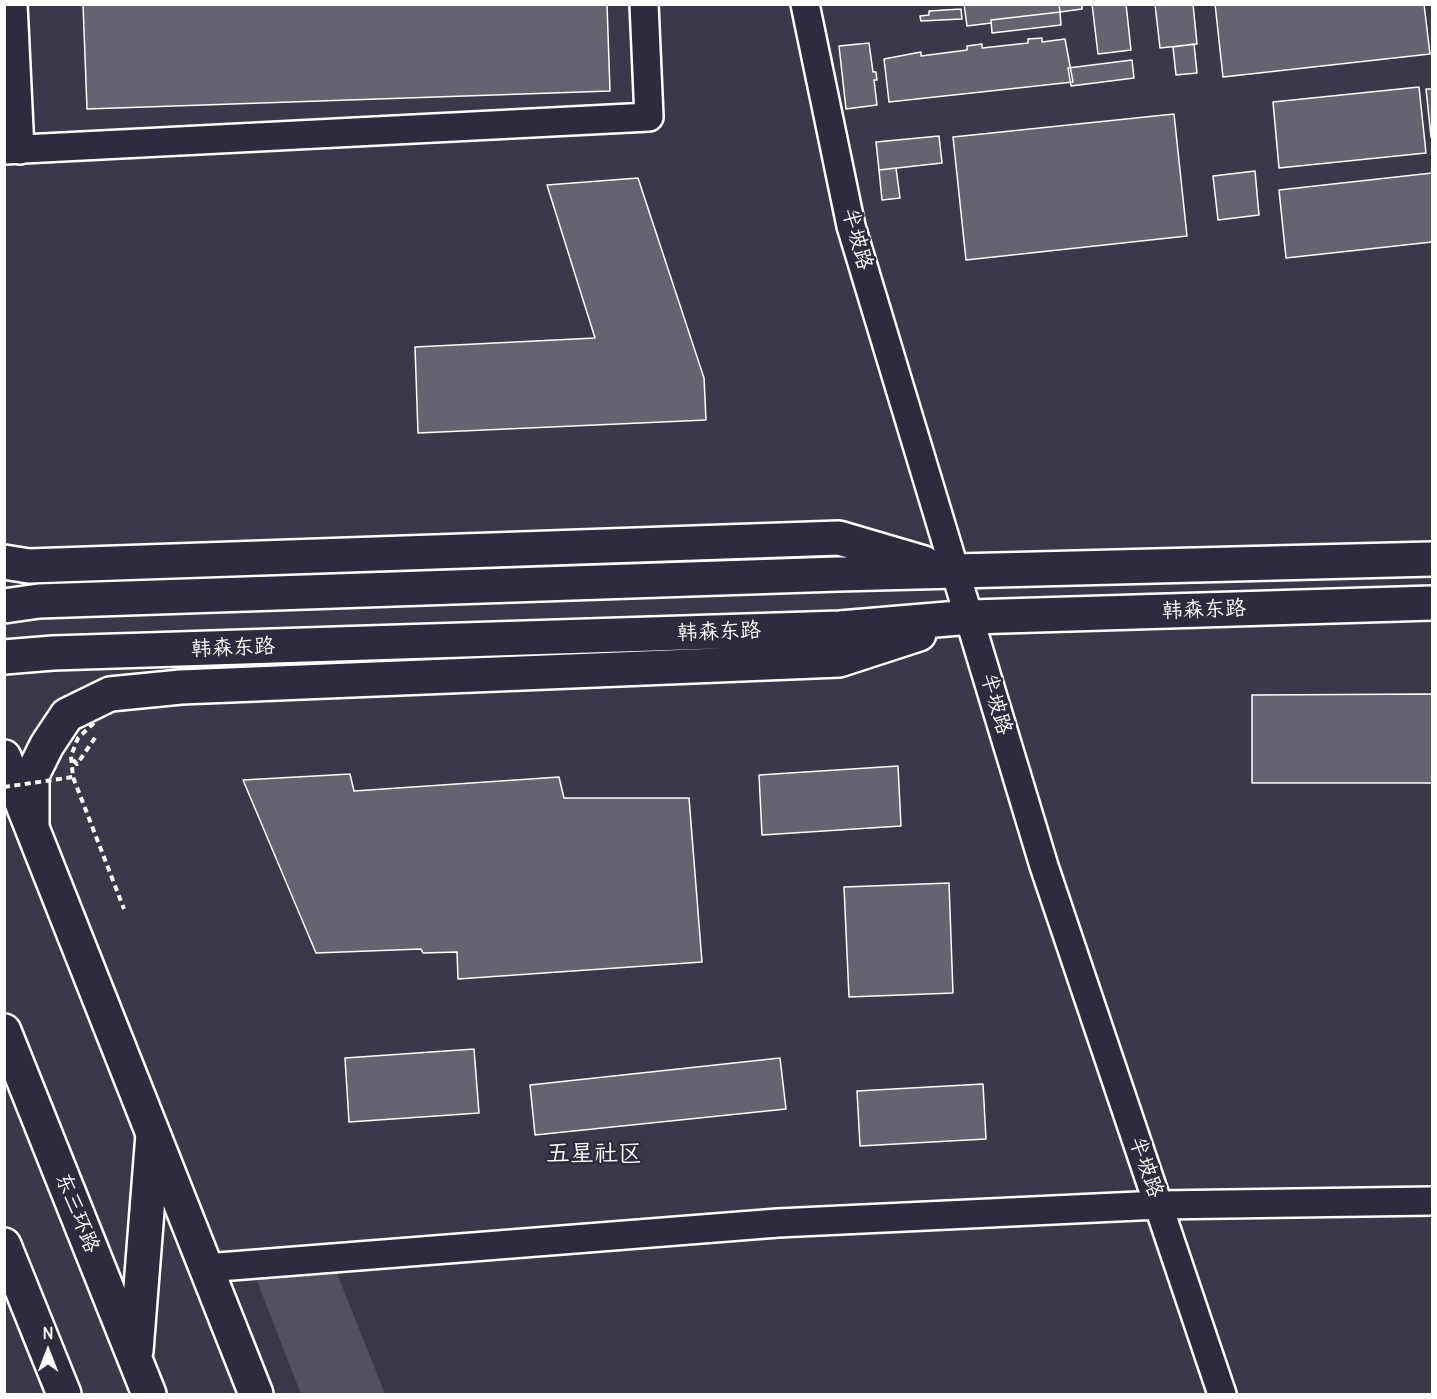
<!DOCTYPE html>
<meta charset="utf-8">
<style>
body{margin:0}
#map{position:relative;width:1437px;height:1399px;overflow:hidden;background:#3c3749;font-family:Delius,sans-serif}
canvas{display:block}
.frame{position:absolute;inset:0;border:6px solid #fff;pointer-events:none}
.north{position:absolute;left:18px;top:1321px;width:60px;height:60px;-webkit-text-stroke:4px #2f2a3d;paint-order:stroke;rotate:0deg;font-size:16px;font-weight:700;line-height:24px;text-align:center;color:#fff}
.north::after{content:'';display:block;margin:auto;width:21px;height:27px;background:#fff;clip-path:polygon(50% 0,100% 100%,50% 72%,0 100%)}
</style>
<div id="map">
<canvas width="1437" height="1399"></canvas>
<div class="frame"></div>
<div class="north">N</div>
</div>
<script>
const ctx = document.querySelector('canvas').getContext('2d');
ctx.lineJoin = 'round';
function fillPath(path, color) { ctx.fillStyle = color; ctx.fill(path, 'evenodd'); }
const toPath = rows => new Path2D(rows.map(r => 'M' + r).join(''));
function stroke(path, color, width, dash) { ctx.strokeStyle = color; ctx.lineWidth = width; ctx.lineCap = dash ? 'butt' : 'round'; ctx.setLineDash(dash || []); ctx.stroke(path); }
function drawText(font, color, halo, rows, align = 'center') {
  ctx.font = font + ' Delius,"LXGW WenKai TC",sans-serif'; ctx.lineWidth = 5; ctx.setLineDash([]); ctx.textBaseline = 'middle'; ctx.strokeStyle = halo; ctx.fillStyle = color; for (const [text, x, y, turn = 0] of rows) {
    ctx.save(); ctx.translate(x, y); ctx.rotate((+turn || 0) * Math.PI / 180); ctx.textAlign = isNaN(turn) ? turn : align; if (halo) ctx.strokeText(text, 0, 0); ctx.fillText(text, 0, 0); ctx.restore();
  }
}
fillPath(toPath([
 [336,1271,385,1394,301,1394,255,1276]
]), '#555060');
const building = toPath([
 [83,4,607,4,610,91,87,109,83,4],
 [964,4,1059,4,1060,12,991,20,991,23,967,26,964,4],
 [1059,4,1082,4,1082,9,1060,12,1059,4],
 [1092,4,1126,4,1131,50,1098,54,1092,4],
 [1155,4,1193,4,1197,44,1160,48,1155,4],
 [1215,4,1424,4,1430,54,1223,77,1215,4],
 [961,9,962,19,921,21,920,16,929,15,929,11,961,9],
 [1060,12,1061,25,992,33,991,20,1060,12],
 [1042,38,1042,42,1065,39,1073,82,889,102,884,59,921,52,921,56,967,50,967,46,982,44,982,48,1028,43,1028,39,1042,38],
 [869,43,873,72,876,72,877,80,874,80,877,105,846,109,839,46,869,43],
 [1194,44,1197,73,1176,75,1173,47,1194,44],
 [1132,60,1134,78,1071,86,1068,68,1132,60],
 [1419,87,1426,153,1279,168,1273,102,1419,87],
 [1426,89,1432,89,1432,136,1431,137,1426,89],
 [1174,114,1187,236,966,260,953,137,1174,114],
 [939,136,942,163,879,170,876,142,939,136],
 [896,168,900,198,882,200,879,170,896,168],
 [1255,171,1259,215,1218,220,1213,176,1255,171],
 [1432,173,1432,242,1286,258,1279,190,1432,173],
 [638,178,704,378,706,420,418,433,415,347,595,338,547,185,638,178],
 [1432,694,1432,783,1252,783,1252,695,1432,694],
 [898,766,901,826,762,835,759,775,898,766],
 [350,774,354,791,559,777,564,798,689,798,702,962,458,979,457,952,423,953,421,949,316,953,243,780,350,774],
 [949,883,953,993,849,997,844,887,949,883],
 [474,1049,479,1113,349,1122,345,1058,474,1049],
 [780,1058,786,1109,535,1135,530,1085,780,1058],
 [983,1084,986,1139,860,1146,857,1091,983,1084]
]);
fillPath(building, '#666270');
stroke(building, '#fff', 1.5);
const minor = toPath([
 [13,4,20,150],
 [805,4,851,226,1044,866,1222,1394],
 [4,150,649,117,644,4],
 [206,1268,778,1223,1159,1205,1432,1201]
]);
const major = toPath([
 [4,562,29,566,839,538,924,563],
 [4,606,39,601,838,574,1432,559],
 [4,657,53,653,840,628,971,617,1432,603],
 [4,757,256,1394],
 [32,825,32,775,47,745,67,715,110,694,181,687,839,660,919,634]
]);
const highway = toPath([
 [4,1031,149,1394],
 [4,1245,64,1394],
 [136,1351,153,1134]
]);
stroke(minor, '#fff', 32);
stroke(major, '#fff', 38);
stroke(highway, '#fff', 38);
stroke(toPath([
 [73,760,77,764,97,735]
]), '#fff', 4, [6, 4.5]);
stroke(minor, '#2f2a3d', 27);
stroke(major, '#2f2a3d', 33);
stroke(highway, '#2f2a3d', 33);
stroke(toPath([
 [94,723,78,738,71,756,73,777,124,909],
 [4,787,73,777]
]), '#fff', 4, [6, 4.5]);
drawText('21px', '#fff', '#2f2a3d', [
 ["半坡路",857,239,75],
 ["韩森东路",1204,610,-2],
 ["韩森东路",719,632,-2],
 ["韩森东路",233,648,-2],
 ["半坡路",996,704,74],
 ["半坡路",1146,1167,71],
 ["东三环路",77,1213,68]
]);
drawText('24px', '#fff', '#2f2a3d', [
 ["五星社区",594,1154]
]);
</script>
